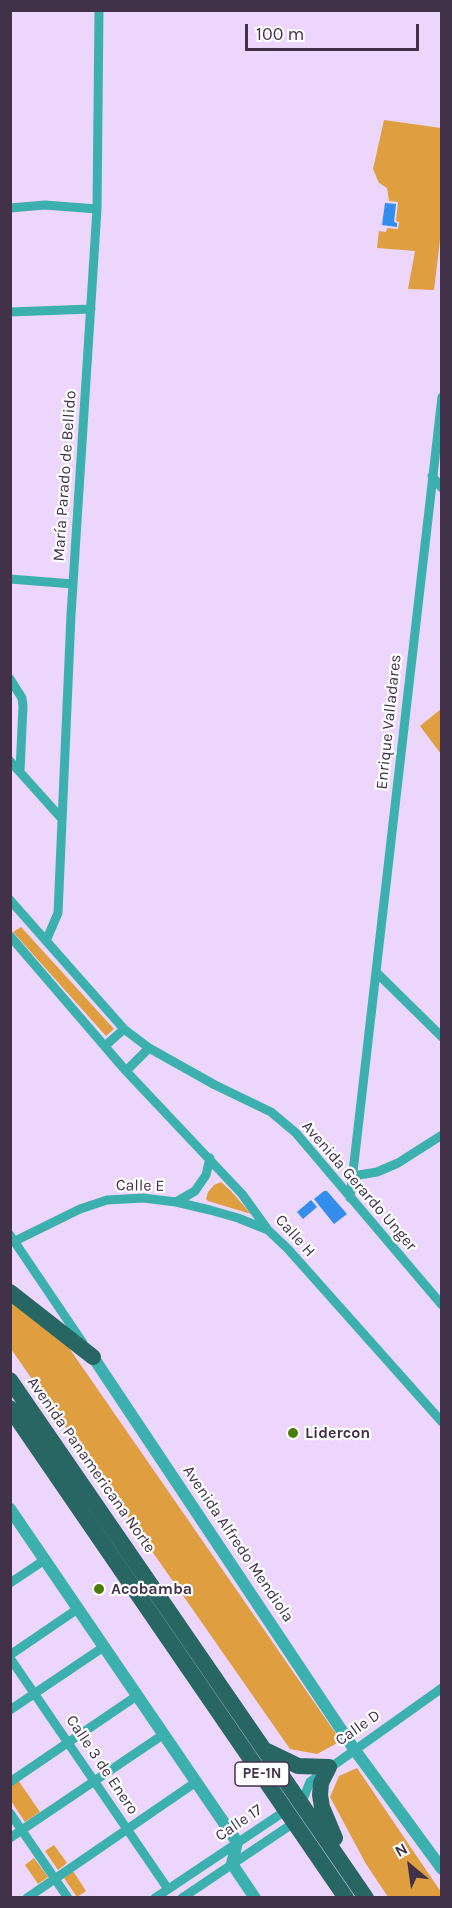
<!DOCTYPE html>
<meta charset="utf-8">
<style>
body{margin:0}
#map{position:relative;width:452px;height:1908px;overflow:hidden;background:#edd6fb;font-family:Karla,sans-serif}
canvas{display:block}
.frame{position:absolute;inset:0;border:12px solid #41324a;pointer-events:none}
.north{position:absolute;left:380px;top:1836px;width:60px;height:60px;-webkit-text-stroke:4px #fff;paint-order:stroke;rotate:331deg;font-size:16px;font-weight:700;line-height:24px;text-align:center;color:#41324a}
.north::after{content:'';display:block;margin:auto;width:21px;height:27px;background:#41324a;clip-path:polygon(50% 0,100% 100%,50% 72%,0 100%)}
.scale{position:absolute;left:245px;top:24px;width:174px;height:27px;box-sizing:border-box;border:3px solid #41324a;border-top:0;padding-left:8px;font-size:18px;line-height:21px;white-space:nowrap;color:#41324a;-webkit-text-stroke:4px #fff;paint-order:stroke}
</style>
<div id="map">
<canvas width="452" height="1908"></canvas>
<div class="frame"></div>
<div class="north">N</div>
<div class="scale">100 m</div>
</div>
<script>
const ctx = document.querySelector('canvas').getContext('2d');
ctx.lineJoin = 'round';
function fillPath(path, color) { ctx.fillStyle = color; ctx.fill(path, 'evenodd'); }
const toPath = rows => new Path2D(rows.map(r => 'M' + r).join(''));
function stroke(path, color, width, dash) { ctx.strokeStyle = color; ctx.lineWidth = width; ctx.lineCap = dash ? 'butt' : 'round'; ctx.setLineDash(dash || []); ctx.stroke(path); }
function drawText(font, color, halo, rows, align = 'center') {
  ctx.font = font + ' Karla,sans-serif'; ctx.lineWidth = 4.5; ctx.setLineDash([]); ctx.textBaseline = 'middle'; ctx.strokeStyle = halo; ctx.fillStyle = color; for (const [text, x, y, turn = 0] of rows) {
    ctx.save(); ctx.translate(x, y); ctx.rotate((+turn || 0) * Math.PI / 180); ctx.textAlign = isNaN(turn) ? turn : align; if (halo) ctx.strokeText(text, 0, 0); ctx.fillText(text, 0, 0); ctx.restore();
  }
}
fillPath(toPath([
 [384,120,441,128,442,223,434,290,408,289,415,251,377,248,379,231,386,232,387,228,398,229,399,222,396,221,398,202,389,201,387,188,379,183,373,169],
 [441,709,441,754,420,726],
 [21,927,114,1029,106,1036,13,932],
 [221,1182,231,1191,251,1214,208,1201,206,1199,208,1192,214,1185],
 [10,1301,58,1332,341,1741,317,1754,290,1749,11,1349],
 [357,1768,441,1892,441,1897,388,1897,366,1864,330,1797,339,1776],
 [18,1780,40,1812,25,1822,11,1801,10,1785],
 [54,1845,67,1863,58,1870,45,1851],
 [34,1858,48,1877,38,1884,25,1865],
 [73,1871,86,1891,77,1897,64,1878]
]), '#df9e3f');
fillPath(toPath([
 [385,203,396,204,394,222,397,223,397,227,382,225],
 [324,1191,327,1191,347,1214,334,1224,314,1199],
 [311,1200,317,1207,303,1219,297,1212]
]), '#328ded');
stroke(toPath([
 [10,208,45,205,97,209],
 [10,312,91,309],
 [432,476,442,488],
 [10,579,73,584],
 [10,679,22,698,23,706,20,771],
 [10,761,62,819],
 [10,900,124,1029,149,1048,215,1085,271,1112,296,1133,442,1305],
 [10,936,126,1071,242,1194,268,1230,288,1249,442,1422],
 [46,941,58,913,71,615,97,209,99,10],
 [376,972,442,1037],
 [105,1046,124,1029],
 [126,1071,149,1048],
 [353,1176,377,1172,398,1163,442,1135],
 [350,1198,442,397],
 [176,1202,195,1191,206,1175,210,1158],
 [10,1235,83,1343],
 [15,1241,80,1209,107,1200,143,1198,176,1202,210,1210,238,1218,268,1230],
 [10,1583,46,1559],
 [10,1655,79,1608],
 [10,1658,168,1889],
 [10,1710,105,1646],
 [10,1782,138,1695],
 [301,1804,310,1782,442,1688],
 [10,1813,68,1898],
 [10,1838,164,1734],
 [27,1898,196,1782],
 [155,1898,288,1809],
 [182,1898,295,1822,296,1820]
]), '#3cb0ae', 9);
stroke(toPath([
 [93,1357,354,1749,442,1869],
 [10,1509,237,1842,232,1864,255,1898]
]), '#3cb0ae', 12);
stroke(toPath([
 [10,1292,93,1357],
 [10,1380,366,1898],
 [10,1408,346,1898],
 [267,1751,298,1766,329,1767],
 [329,1767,321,1783,320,1795,322,1807,335,1838]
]), '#286664', 16);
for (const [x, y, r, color] of [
 [293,1433,6,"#4a7d0e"],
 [99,1589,6,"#4a7d0e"]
]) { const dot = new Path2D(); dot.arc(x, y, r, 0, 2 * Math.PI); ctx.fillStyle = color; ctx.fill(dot); stroke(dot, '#fff', 2); }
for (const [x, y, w] of [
 [262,1774,54]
]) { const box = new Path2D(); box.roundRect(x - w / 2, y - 12, w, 24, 4.5); ctx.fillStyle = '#fff'; ctx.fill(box); stroke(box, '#41324a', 1.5); }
drawText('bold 15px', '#41324a', null, [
 ["PE-1N",262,1774]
]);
drawText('16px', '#41324a', '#fff', [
 ["María Parado de Bellido",65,476,-86],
 ["Enrique Valladares",389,722,-84],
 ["Calle E",140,1186,1],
 ["Avenida Gerardo Unger",359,1186,49],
 ["Calle H",295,1236,48],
 ["Avenida Panamericana Norte",91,1465,55],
 ["Avenida Alfredo Mendiola",238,1544,56],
 ["Calle D",358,1728,-35],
 ["Calle 3 de Enero",102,1765,56],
 ["Calle 17",239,1823,-34]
]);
drawText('bold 16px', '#41324a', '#fff', [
 ["Lidercon",305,1433],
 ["Acobamba",111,1589]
], 'left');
</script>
